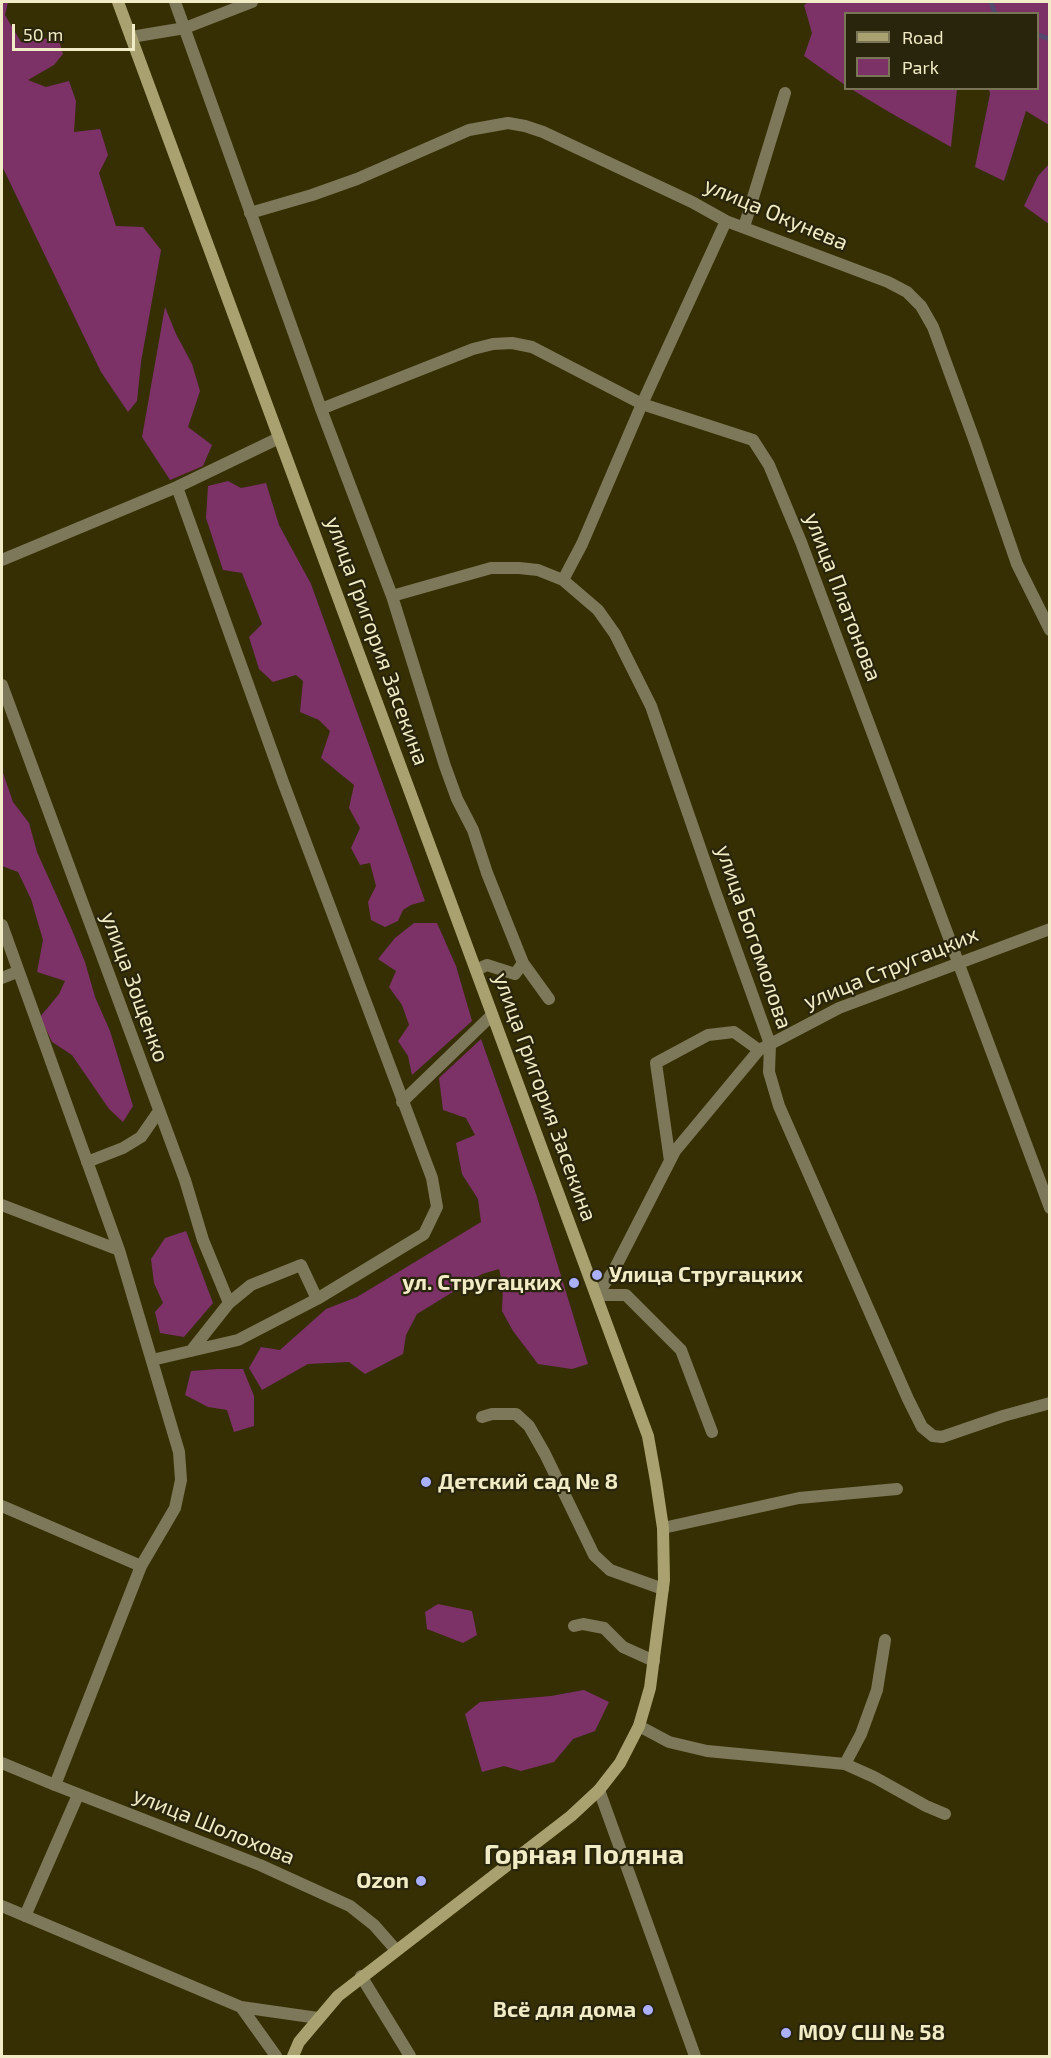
<!DOCTYPE html>
<meta charset="utf-8">
<style>
body{margin:0}
#map{position:relative;width:1051px;height:2058px;overflow:hidden;background:#362f03;font-family:"Exo 2",sans-serif}
canvas{display:block}
.frame{position:absolute;inset:0;border:3px solid #f2ecc6;pointer-events:none}
.legend{position:absolute;left:844px;top:12px;width:195px;height:78px;box-sizing:border-box;background:#29250c;border:2px solid #797556;margin:0;padding:8px 10px;list-style:none;font-size:18px;color:#f2ecc6}
.legend li{display:flex;align-items:center;gap:12px;height:30px}
.legend b{width:30px;border:2px solid #797556}
.scale{position:absolute;left:12px;top:24px;width:123px;height:27px;box-sizing:border-box;border:3px solid #f2ecc6;border-top:0;padding-left:8px;font-size:18px;line-height:21px;white-space:nowrap;color:#f2ecc6;-webkit-text-stroke:4px #29250c;paint-order:stroke}
</style>
<div id="map">
<canvas width="1051" height="2058"></canvas>
<div class="frame"></div>
<ul class="legend">
<li><b style="height:8px;background:#a9a16f"></b>Road</li>
<li><b style="height:16px;background:#7c3167"></b>Park</li>
</ul>
<div class="scale">50 m</div>
</div>
<script>
const ctx = document.querySelector('canvas').getContext('2d');
ctx.lineJoin = 'round';
function fillPath(path, color) { ctx.fillStyle = color; ctx.fill(path, 'evenodd'); }
const toPath = rows => new Path2D(rows.map(r => 'M' + r).join(''));
function stroke(path, color, width, dash) { ctx.strokeStyle = color; ctx.lineWidth = width; ctx.lineCap = dash ? 'butt' : 'round'; ctx.setLineDash(dash || []); ctx.stroke(path); }
function drawText(font, color, halo, rows, align = 'center') {
  ctx.font = font + ' "Exo 2",sans-serif'; ctx.lineWidth = 4.5; ctx.setLineDash([]); ctx.textBaseline = 'middle'; ctx.strokeStyle = halo; ctx.fillStyle = color; for (const [text, x, y, turn = 0] of rows) {
    ctx.save(); ctx.translate(x, y); ctx.rotate((+turn || 0) * Math.PI / 180); ctx.textAlign = isNaN(turn) ? turn : align; if (halo) ctx.strokeText(text, 0, 0); ctx.fillText(text, 0, 0); ctx.restore();
  }
}
fillPath(toPath([
 [2,2,8,2,5,15,21,42,58,37,63,54,54,65,28,80,46,87,69,81,76,101,74,132,100,129,108,155,99,173,116,226,143,227,161,250,141,362,137,401,128,412,101,372,2,166],
 [808,2,1049,2,1049,125,1026,111,1004,181,975,167,990,94,989,89,1038,88,1038,14,846,14,845,85,804,56,812,33,804,5],
 [851,89,957,89,951,147,889,112],
 [1049,164,1049,224,1024,206,1038,176],
 [165,307,176,334,192,364,200,391,188,427,212,445,203,466,170,480,142,437],
 [228,481,241,488,266,483,279,525,311,584,425,901,411,905,403,910,398,921,385,927,371,920,368,902,376,886,370,863,360,865,351,848,360,828,349,808,354,785,321,758,330,731,319,720,300,712,303,681,296,675,273,682,259,669,249,637,262,624,242,573,223,570,206,518,208,486],
 [2,770,13,802,29,823,37,852,72,930,85,962,95,997,110,1031,133,1106,123,1122,109,1109,72,1055,52,1042,40,1017,59,994,65,981,37,972,43,940,31,899,18,872,2,866],
 [414,923,437,923,456,966,472,1021,412,1075,408,1056,398,1041,409,1025,402,1005,389,987,396,971,378,959,395,938],
 [481,1039,536,1194,588,1364,572,1369,538,1364,513,1331,502,1311,503,1286,499,1269,482,1274,417,1314,406,1335,403,1354,365,1374,349,1362,308,1364,262,1390,249,1368,261,1347,280,1350,326,1309,357,1297,481,1222,478,1199,462,1174,456,1143,475,1135,466,1118,443,1110,439,1078],
 [186,1231,213,1303,184,1337,160,1333,155,1312,163,1303,154,1283,151,1259,165,1238],
 [218,1369,243,1369,254,1396,254,1426,234,1432,227,1410,208,1407,185,1395,191,1371],
 [438,1604,472,1611,477,1635,463,1643,427,1629,425,1612],
 [584,1690,609,1702,595,1731,573,1739,554,1762,521,1771,504,1766,482,1772,465,1714,480,1702,551,1696]
]), '#7c3167');
stroke(toPath([
 [991,2,995,14],
 [1038,35,1050,39]
]), '#55496d', 5);
stroke(toPath([
 [175,2,321,409,392,596,445,766,457,799,473,830,487,873,523,963],
 [131,37,185,28,252,2],
 [250,213,312,195,357,179,469,130,508,123,525,126,543,132,692,202,726,221,888,282,907,292,921,306,933,327,975,442,1017,564,1050,630],
 [744,227,785,93],
 [321,409,473,349,493,344,512,343,532,347,642,404,753,440,769,465,801,542,1050,1208],
 [2,560,177,487,279,438],
 [563,580,582,544,642,404,726,221],
 [392,596,491,568,519,568,538,570,563,580,598,610,615,634,651,706,715,891,770,1044,769,1072,779,1106,908,1399,922,1427,933,1436,942,1437,1003,1416,1050,1403],
 [2,685,185,1180,203,1240,229,1303],
 [2,925,119,1250,179,1452,181,1480,175,1508,141,1566,55,1785,2,1763],
 [476,970,487,965,515,974,523,963,549,999],
 [2,978,17,972],
 [402,1102,492,1015],
 [670,1161,656,1063,708,1035,734,1032,759,1050],
 [87,1162,123,1148,141,1137,159,1111],
 [2,1205,119,1250],
 [597,1295,614,1270,675,1151,759,1050,839,1008,1050,929],
 [597,1295,626,1295,681,1350,712,1432],
 [191,1351,229,1303,251,1285,301,1265,317,1299],
 [152,1360,238,1340,317,1299,424,1234,437,1207,432,1178,283,782,177,487],
 [482,1417,492,1414,516,1414,529,1426,545,1454,594,1555,610,1570,663,1589],
 [2,1506,141,1566],
 [663,1528,799,1498,897,1489],
 [574,1626,583,1624,604,1628,623,1647,654,1661],
 [639,1726,669,1742,707,1751,845,1764,861,1734,877,1690,885,1640],
 [845,1764,874,1777,926,1806,945,1814],
 [2,1906,241,2007,318,2018],
 [25,1916,78,1795],
 [361,1976,410,2056],
 [241,2007,276,2056]
]), '#7d7859', 12);
stroke(toPath([
 [55,1785,260,1865,350,1906,374,1925,396,1950],
 [599,1790,695,2056]
]), '#7d7859', 12);
stroke(toPath([
 [118,2,648,1436,656,1481,663,1528,664,1580,650,1688,639,1726,620,1763,599,1790,571,1816,338,1996,299,2042,293,2056]
]), '#a9a16f', 12);
for (const [x, y, r, color] of [
 [597,1275,6,"#aab0fc"],
 [574,1283,6,"#aab0fc"],
 [426,1482,6,"#aab0fc"],
 [421,1881,6,"#aab0fc"],
 [648,2010,6,"#aab0fc"],
 [786,2033,6,"#aab0fc"]
]) { const dot = new Path2D(); dot.arc(x, y, r, 0, 2 * Math.PI); ctx.fillStyle = color; ctx.fill(dot); stroke(dot, '#29250c', 2); }
drawText('22px', '#f2ecc6', '#29250c', [
 ["улица Окунева",776,214,23],
 ["улица Платонова",843,597,69],
 ["улица Григория Засекина",377,641,70],
 ["улица Богомолова",754,937,71],
 ["улица Стругацких",891,968,-22],
 ["улица Зощенко",135,987,70],
 ["улица Григория Засекина",545,1097,70],
 ["улица Шолохова",214,1826,22]
]);
drawText('bold 22px', '#f2ecc6', '#29250c', [
 ["Улица Стругацких",609,1275],
 ["ул. Стругацких",562,1283,"right"],
 ["Детский сад № 8",438,1482],
 ["Ozon",409,1881,"right"],
 ["Всё для дома",636,2010,"right"],
 ["МОУ СШ № 58",798,2033]
], 'left');
drawText('bold 28px', '#f2ecc6', '#29250c', [
 ["Горная Поляна",584,1855]
]);
</script>
